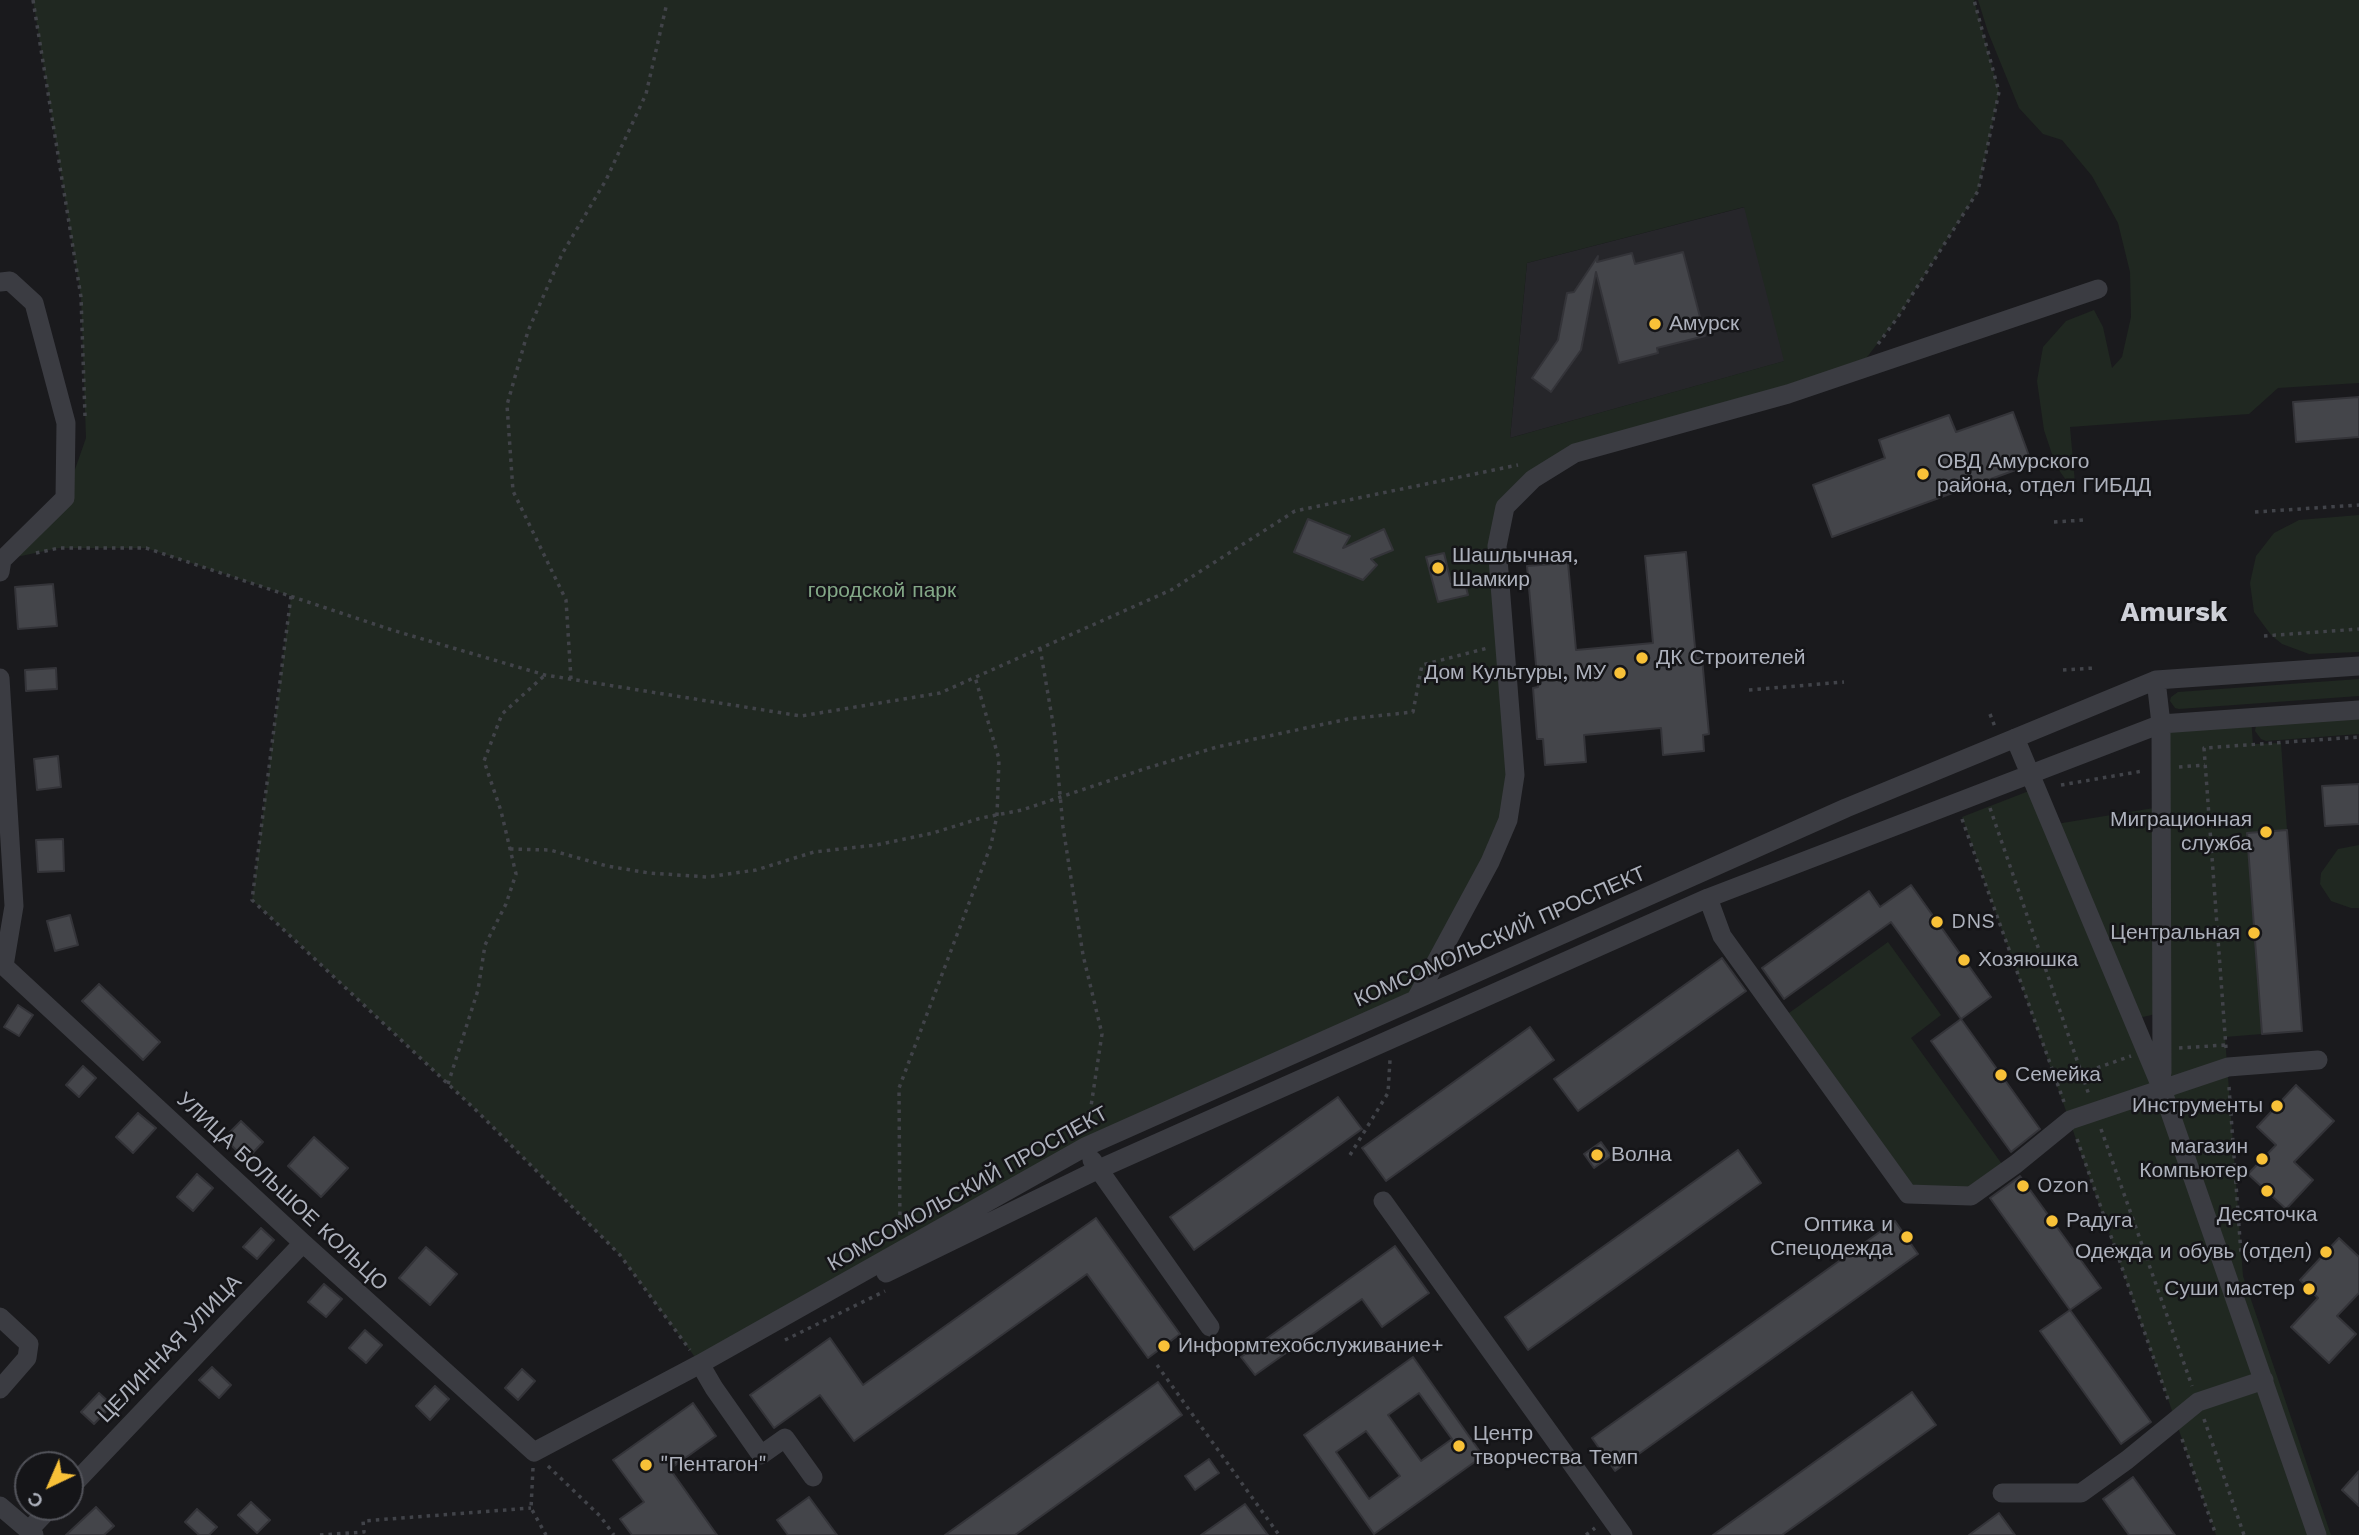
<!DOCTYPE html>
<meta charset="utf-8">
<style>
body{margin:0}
#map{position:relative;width:2359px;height:1535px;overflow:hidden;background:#1a1a1d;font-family:"Work Sans",sans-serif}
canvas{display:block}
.north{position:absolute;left:14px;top:1451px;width:70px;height:70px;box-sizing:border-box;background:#151518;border:2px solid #52535a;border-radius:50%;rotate:224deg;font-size:19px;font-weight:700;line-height:28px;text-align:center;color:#adb1bc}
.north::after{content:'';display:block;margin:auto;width:24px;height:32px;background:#f8c138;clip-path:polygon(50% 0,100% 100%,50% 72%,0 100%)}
</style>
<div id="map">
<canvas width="2359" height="1535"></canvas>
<div class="north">С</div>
</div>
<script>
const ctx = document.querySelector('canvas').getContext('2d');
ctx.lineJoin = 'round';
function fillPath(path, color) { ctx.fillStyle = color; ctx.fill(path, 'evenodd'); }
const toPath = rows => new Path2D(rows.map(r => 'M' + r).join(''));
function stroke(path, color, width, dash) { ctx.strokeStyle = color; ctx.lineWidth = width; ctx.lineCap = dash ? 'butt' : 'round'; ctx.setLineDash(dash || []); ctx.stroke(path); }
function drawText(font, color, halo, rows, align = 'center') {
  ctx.font = font + ' "Work Sans",sans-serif'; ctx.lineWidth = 5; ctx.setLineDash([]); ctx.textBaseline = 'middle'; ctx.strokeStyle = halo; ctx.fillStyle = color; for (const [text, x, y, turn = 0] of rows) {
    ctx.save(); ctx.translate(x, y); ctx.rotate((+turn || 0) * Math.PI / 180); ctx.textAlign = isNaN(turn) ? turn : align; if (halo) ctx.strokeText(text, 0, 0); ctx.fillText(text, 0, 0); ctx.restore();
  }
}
fillPath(toPath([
 [1745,207,1785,361,1510,438,1527,263]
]), '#26262a');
fillPath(toPath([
 [33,0,1974,0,1999,92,1978,191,1898,317,1864,361,1575,453,1505,507,1508,820,1416,999,1085,1147,700,1364,620,1255,479,1113,252,900,291,596,146,548,59,548,2,560,65,498,86,438,81,297],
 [1744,207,1784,361,1510,438,1527,263],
 [1978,0,2359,0,2359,383,2278,388,2249,414,2070,427,2076,494,2056,466,2044,430,2037,381,2043,347,2066,321,2094,310,2103,327,2112,368,2122,357,2131,317,2130,272,2118,223,2092,176,2062,140,2043,134,2019,108,1988,32],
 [2359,515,2359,652,2309,654,2282,644,2271,635,2254,612,2250,583,2256,556,2274,533,2299,520],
 [2359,679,2359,696,2179,709,2175,708,2170,701,2171,697,2178,692],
 [2359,713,2359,734,2266,741,2261,739,2255,731,2256,725],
 [2251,717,2253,744,2281,743,2287,830,2247,834,2262,1034,2225,1037,2243,1276,2331,1535,2216,1535,1962,817,2034,789,2050,825,2160,807,2161,724],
 [2160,1013,2161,1086,2134,1019],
 [2359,845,2359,908,2351,908,2331,901,2320,884,2321,873,2338,849],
 [1888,942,1941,1015,1911,1038,2007,1171,1971,1196,1908,1194,1782,1018]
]), '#202821');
const building = toPath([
 [1683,252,1705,336,1657,348,1658,353,1619,363,1596,272,1581,350,1551,392,1532,378,1558,340,1567,293,1574,292,1598,256,1597,262,1632,253,1635,264,1683,252],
 [2359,397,2359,437,2296,442,2293,402,2359,397],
 [2013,412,2032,464,1832,537,1813,485,1885,458,1879,440,1949,415,1956,432,2013,412],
 [1308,519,1350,536,1343,548,1384,529,1393,550,1371,559,1377,565,1363,580,1294,552,1308,519],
 [1686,552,1696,658,1702,658,1709,734,1703,735,1704,751,1663,755,1661,728,1584,735,1586,762,1545,765,1543,739,1537,739,1533,688,1538,687,1527,566,1568,563,1576,650,1653,643,1645,556,1686,552],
 [1444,553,1451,582,1464,579,1468,595,1438,602,1426,557,1444,553],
 [53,584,57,626,18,629,15,587,53,584],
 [56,668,57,689,26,691,25,670,56,668],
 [58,756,61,787,37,790,34,759,58,756],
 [2359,784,2359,824,2325,826,2322,786,2359,784],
 [2287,830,2302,1031,2262,1034,2247,833,2287,830],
 [63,839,64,871,38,872,36,840,63,839],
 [1911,885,1991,997,1961,1019,1891,922,1784,999,1762,968,1869,891,1880,907,1911,885],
 [70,915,78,945,55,951,47,921,70,915],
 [1722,958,1746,991,1578,1111,1554,1079,1722,958],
 [99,984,160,1042,143,1060,82,1001,99,984],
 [18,1005,33,1015,19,1036,4,1027,18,1005],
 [1961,1019,2040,1129,2011,1152,1931,1041,1961,1019],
 [1530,1027,1554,1060,1386,1181,1362,1148,1530,1027],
 [83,1066,96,1078,79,1097,66,1085,83,1066],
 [2296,1085,2334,1121,2294,1162,2313,1180,2286,1209,2248,1174,2276,1145,2257,1127,2296,1085],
 [1338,1097,1362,1129,1194,1250,1170,1217,1338,1097],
 [138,1113,156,1128,133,1153,116,1137,138,1113],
 [241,1121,263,1142,246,1160,224,1138,241,1121],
 [314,1137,348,1168,321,1197,288,1166,314,1137],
 [1601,1142,1611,1156,1594,1168,1584,1154,1601,1142],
 [1738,1150,1761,1183,1528,1350,1505,1317,1738,1150],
 [197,1174,213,1188,193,1211,177,1197,197,1174],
 [2020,1176,2101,1288,2070,1310,1990,1198,2020,1176],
 [1096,1218,1180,1334,1148,1358,1087,1274,854,1441,820,1395,774,1428,750,1395,830,1338,863,1385,1096,1218],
 [1895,1221,1918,1254,1615,1471,1592,1438,1895,1221],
 [261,1228,274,1240,257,1259,243,1247,261,1228],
 [2339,1238,2359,1257,2359,1293,2337,1316,2356,1334,2329,1363,2291,1327,2318,1298,2300,1280,2339,1238],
 [1395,1246,1429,1293,1382,1327,1362,1299,1255,1375,1241,1357,1395,1246],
 [426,1247,457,1274,430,1305,399,1278,426,1247],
 [324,1284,342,1299,326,1317,308,1302,324,1284],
 [2070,1310,2151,1422,2121,1444,2040,1331,2070,1310],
 [365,1330,382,1345,366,1363,349,1348,365,1330],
 [1413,1357,1483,1456,1374,1534,1304,1435,1413,1357],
 [1419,1393,1452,1439,1421,1461,1388,1415,1419,1393],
 [1366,1431,1400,1476,1369,1499,1336,1452,1366,1431],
 [212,1367,231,1385,219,1398,199,1380,212,1367],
 [522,1369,535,1381,518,1400,505,1388,522,1369],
 [1158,1382,1182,1415,1015,1535,945,1535,1158,1382],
 [435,1386,449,1399,430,1420,416,1406,435,1386],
 [1912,1392,1936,1425,1782,1535,1713,1535,1912,1392],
 [99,1393,112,1405,94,1424,81,1412,99,1393],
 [693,1403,716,1436,670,1469,717,1535,632,1535,620,1519,644,1502,613,1460,693,1403],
 [1209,1459,1219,1473,1195,1490,1185,1476,1209,1459],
 [2359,1471,2359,1506,2342,1490,2359,1471],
 [2133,1477,2175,1535,2129,1535,2103,1499,2133,1477],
 [809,1497,837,1535,788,1535,777,1520,809,1497],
 [251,1502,270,1520,257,1533,238,1515,251,1502],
 [1245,1504,1268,1535,1201,1535,1245,1504],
 [96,1507,114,1526,104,1535,66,1535,96,1507],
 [197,1509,217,1527,209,1535,199,1535,185,1522,197,1509],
 [1999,1513,2015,1535,1969,1535,1999,1513]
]);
fillPath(building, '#44454a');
stroke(building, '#343439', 2);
stroke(toPath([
 [33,0,81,297,85,416],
 [1878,344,1898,317,1978,191,1999,92,1974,0],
 [2255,512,2359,505],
 [2054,522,2084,520],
 [36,553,59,548,146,548,392,630,545,675,801,716,940,693,1171,590,1295,511,1518,465],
 [291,596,252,900,479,1113,620,1255,690,1350],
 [2264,636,2359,629],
 [1040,648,1054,729,1063,827,1083,955,1102,1034,1088,1126],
 [2063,670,2094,668],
 [571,679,566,600,513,491,507,405,528,331,562,254,606,180,646,94,666,7],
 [1749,690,1844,682],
 [1990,714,1995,727],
 [2179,767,2205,765],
 [2061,785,2143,771],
 [1990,808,2089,1095],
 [1962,819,2064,1102],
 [510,849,550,850,607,866,649,873,707,877,756,870,814,852,876,845,933,833,981,818,1022,810,1144,769,1217,747,1348,719,1413,712,1422,665,1488,648],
 [2179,1048,2226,1045],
 [2226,1048,2204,748,2359,737],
 [2057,1082,2131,1056],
 [448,1084,478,990,485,945,506,904,516,874,501,811,484,761,502,714,545,675],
 [2229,1087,2241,1254],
 [2101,1129,2192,1386],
 [2077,1139,2169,1402],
 [1350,1155,1388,1093,1390,1060],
 [900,1232,899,1088,991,845,997,815,999,759,975,677],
 [785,1340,885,1291],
 [1157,1365,1279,1535],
 [2204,1419,2244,1535],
 [2182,1439,2216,1535],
 [548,1466,600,1516,614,1535],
 [533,1468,531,1508,546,1535],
 [320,1535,364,1532,363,1521,531,1508],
 [1586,1535,1595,1528]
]), '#414349', 3.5, [3.5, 5]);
stroke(toPath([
 [0,282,10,281,34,303,66,423,65,498,2,560,0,572],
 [0,678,14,906,4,966],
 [2156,680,2161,724,2162,1073],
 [2015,738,2162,1089,2317,1535],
 [1708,898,1722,936,1908,1194,1971,1196,2016,1164,2070,1120,2228,1067,2318,1060],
 [0,966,4,966,303,1243,534,1452,700,1364,1085,1147,1846,808,2156,680,2359,666],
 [1416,999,1490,862,1508,820,1515,775,1497,546,1505,507,1533,479,1575,453,1788,394,2098,289],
 [1092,1160,1210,1327],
 [1383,1201,1623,1535],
 [886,1273,1097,1170,1708,898,2161,724,2359,710],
 [0,1317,29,1344,27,1358,0,1389],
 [700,1364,714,1388,761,1455,785,1438,813,1477],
 [70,1488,303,1243],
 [2002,1493,2081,1493,2127,1460,2198,1402,2264,1380],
 [0,1506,34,1535],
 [29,1530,51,1507]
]), '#3b3c42', 19);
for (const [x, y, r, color] of [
 [1655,324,7,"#f8c138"],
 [1923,474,7,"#f8c138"],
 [1438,568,7,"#f8c138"],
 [1642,658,7,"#f8c138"],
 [1620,673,7,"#f8c138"],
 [2266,832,7,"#f8c138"],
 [1937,922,7,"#f8c138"],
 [2254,933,7,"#f8c138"],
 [1964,960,7,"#f8c138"],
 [2001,1075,7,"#f8c138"],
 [2277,1106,7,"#f8c138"],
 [1597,1155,7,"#f8c138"],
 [2262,1159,7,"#f8c138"],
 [2023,1186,7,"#f8c138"],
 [2267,1191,7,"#f8c138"],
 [2052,1221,7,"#f8c138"],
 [1907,1237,7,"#f8c138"],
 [2326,1252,7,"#f8c138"],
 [2309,1289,7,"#f8c138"],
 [1164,1346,7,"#f8c138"],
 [1459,1446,7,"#f8c138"],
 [646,1465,7,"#f8c138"]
]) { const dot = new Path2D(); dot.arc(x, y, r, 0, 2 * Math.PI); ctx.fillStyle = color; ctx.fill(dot); stroke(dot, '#151518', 2.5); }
drawText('21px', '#adb1bc', '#151518', [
 ["Амурск",1669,324],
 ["ОВД Амурского",1937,462],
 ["района, отдел ГИБДД",1937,486],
 ["Шашлычная,",1452,556],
 ["Шамкир",1452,580],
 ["ДК Строителей",1656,658],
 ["Дом Культуры, МУ",1606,673,"right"],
 ["Миграционная",2252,820,"right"],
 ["служба",2252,844,"right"],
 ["DNS",1951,922],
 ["Центральная",2240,933,"right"],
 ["Хозяюшка",1978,960],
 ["Семейка",2015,1075],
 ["Инструменты",2263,1106,"right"],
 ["магазин",2248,1147,"right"],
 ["Компьютер",2248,1171,"right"],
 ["Волна",1611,1155],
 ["Ozon",2037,1186],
 ["Десяточка",2267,1215,"center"],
 ["Радуга",2066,1221],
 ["Оптика и",1893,1225,"right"],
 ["Спецодежда",1893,1249,"right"],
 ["Одежда и обувь (отдел)",2312,1252,"right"],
 ["Суши мастер",2295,1289,"right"],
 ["Информтехобслуживание+",1178,1346],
 ["Центр",1473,1434],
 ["творчества Темп",1473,1458],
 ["\"Пентагон\"",660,1465]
], 'left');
drawText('21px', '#83a887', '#151518', [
 ["городской парк",882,591]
]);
drawText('21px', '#adb1bc', '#151518', [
 ["КОМСОМОЛЬСКИЙ ПРОСПЕКТ",1500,937,-24],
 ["КОМСОМОЛЬСКИЙ ПРОСПЕКТ",968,1189,-29],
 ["УЛИЦА БОЛЬШОЕ КОЛЬЦО",282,1192,43],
 ["ЦЕЛИННАЯ УЛИЦА",170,1349,-46]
]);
drawText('bold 28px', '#ced0d8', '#151518', [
 ["Amursk",2174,613]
]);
</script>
